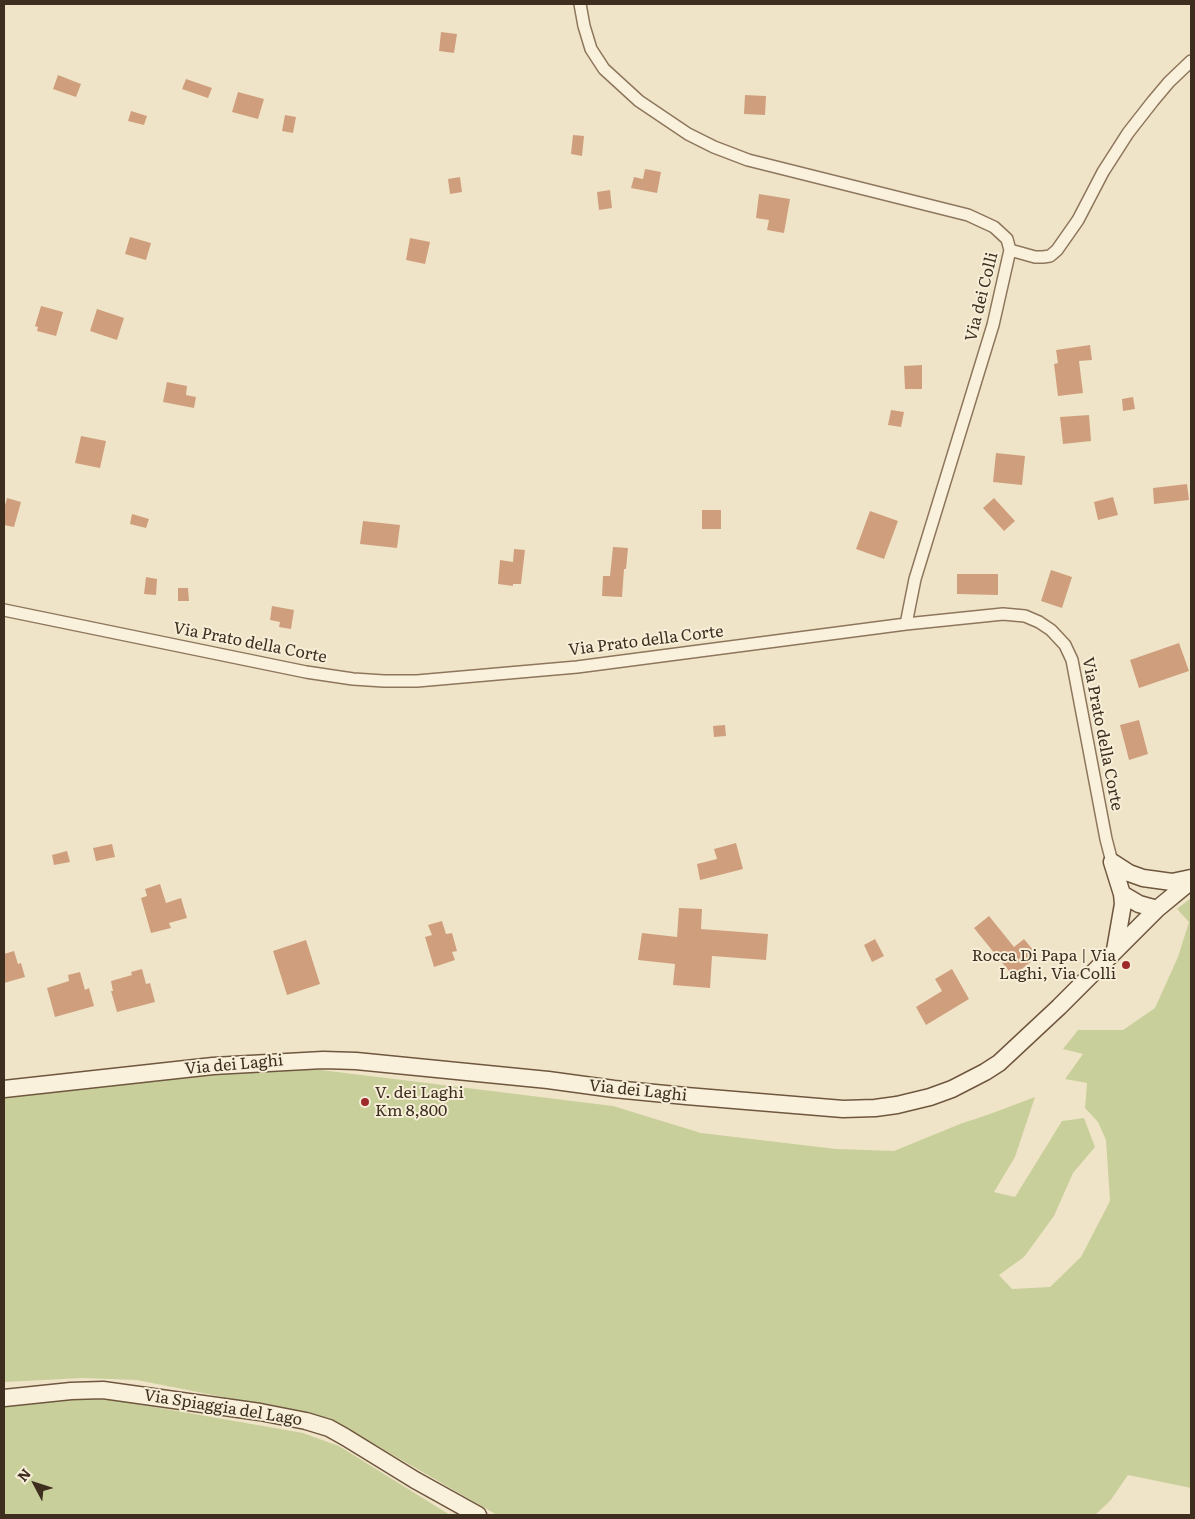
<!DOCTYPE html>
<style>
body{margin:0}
#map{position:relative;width:1195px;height:1519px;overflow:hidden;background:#f0e4c8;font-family:Literata,serif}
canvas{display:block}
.frame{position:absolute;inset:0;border:5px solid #3d2e20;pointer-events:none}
.north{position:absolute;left:10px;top:1459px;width:50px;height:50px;-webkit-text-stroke:4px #f7eed8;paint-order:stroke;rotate:310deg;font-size:14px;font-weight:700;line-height:20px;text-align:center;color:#3d2e20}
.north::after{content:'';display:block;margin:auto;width:18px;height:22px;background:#3d2e20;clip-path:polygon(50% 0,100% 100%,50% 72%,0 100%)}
</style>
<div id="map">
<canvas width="1195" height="1519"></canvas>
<div class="frame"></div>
<div class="north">N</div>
</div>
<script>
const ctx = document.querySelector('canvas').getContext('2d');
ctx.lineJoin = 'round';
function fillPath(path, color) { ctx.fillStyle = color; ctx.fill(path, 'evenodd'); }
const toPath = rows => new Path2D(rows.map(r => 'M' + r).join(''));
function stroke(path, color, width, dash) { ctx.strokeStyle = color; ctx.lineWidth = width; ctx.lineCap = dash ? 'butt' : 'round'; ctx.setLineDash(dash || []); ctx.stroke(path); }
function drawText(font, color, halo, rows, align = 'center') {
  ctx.font = font + ' Literata,serif'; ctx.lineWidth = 4; ctx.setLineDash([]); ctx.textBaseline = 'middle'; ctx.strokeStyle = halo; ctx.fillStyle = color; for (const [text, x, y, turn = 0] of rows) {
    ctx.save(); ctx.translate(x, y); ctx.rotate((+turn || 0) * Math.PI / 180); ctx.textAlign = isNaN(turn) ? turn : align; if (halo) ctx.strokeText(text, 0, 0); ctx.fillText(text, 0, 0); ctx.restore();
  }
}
fillPath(toPath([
 [1191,898,1191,1488,1128,1475,1110,1501,1095,1515,497,1515,329,1418,137,1380,83,1378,4,1382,4,1097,78,1088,248,1071,313,1069,613,1106,701,1133,836,1149,894,1151,960,1124,990,1114,1035,1097,1015,1157,994,1192,1015,1197,1062,1121,1084,1118,1095,1147,1073,1173,1054,1216,1024,1257,999,1275,1012,1289,1050,1287,1081,1257,1110,1201,1106,1140,1098,1122,1085,1108,1087,1083,1065,1079,1083,1054,1063,1049,1078,1030,1123,1030,1155,1008,1178,957,1189,922,1177,909],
 [97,1397,303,1433,339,1446,450,1515,4,1515,4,1404]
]), '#c9cf9b');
fillPath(toPath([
 [441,32,457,34,454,53,439,51],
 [58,75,81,84,76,97,53,89],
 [186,79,212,88,208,98,182,89],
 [238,92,264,99,258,119,232,112],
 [745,95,766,96,765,115,744,114],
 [131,111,147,116,144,125,128,121],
 [285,115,296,117,293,133,282,131],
 [573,135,584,136,582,156,571,154],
 [645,169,661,172,657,193,631,188,634,177,643,179],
 [460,177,462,192,450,194,448,179],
 [610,190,612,208,599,210,597,192],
 [759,194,790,199,784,233,767,230,769,220,756,218],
 [130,237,151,243,146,260,125,254],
 [410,238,430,242,425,264,406,260],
 [41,306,63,312,56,336,37,331,38,327,35,326],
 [97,309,124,318,117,340,90,331],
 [1090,345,1092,360,1079,361,1083,393,1058,396,1054,364,1058,363,1056,350],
 [922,365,922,389,905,389,904,366],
 [167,382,187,386,186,395,196,397,194,408,163,402],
 [1133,397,1135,409,1123,411,1122,399],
 [891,410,904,412,901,427,888,425],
 [1089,415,1091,441,1063,444,1060,417],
 [81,436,106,441,100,468,75,463],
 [996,453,1025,456,1022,485,993,482],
 [1187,484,1189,500,1154,504,1153,488],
 [1113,497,1118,515,1098,520,1094,502],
 [7,498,21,502,14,527,4,525,4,509],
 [994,498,1015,521,1004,531,983,508],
 [702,510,721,510,721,529,702,529],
 [870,511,898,521,884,559,856,549],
 [132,514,149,519,146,528,130,524],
 [363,521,400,525,397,548,360,544],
 [613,547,628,548,626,569,624,569,622,597,602,596,603,576,610,576],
 [514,549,525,550,521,584,513,584,513,586,498,584,500,560,513,562],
 [1051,570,1072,577,1062,608,1041,601],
 [957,574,998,574,998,595,957,594],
 [146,577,157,579,156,595,144,594],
 [178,588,188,588,189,601,178,601],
 [272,606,294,610,291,629,279,627,280,622,270,620],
 [1179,643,1189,671,1139,688,1130,660],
 [1139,720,1148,754,1129,760,1120,725],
 [725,725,726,736,714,737,713,726],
 [736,843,743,869,700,880,697,864,717,859,714,849],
 [112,844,115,857,96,861,93,848],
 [67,851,70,862,54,865,52,855],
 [160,884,166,903,181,898,187,918,169,923,171,928,151,933,141,898,147,896,145,889],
 [679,908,702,909,701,929,768,934,766,960,712,956,710,988,673,985,675,964,638,960,642,933,677,937],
 [989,916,1014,947,1024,939,1038,956,1013,976,974,928],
 [442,921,446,934,452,933,457,951,452,952,455,960,434,967,425,937,432,935,428,925],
 [875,939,884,956,872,962,864,945],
 [306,940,320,984,287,995,273,951],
 [14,951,18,964,21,963,25,977,4,983,4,954],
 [142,969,146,984,150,983,155,1002,117,1012,111,991,113,991,111,981,132,975,131,972],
 [952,969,969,999,926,1025,916,1007,942,991,935,979],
 [80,972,85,990,89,988,94,1006,55,1017,47,988,69,981,68,975]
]), '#cf9f7d');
const street = toPath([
 [580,4,584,26,591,49,604,69,639,101,688,134,714,147,748,160,968,215,994,227,1007,239,1010,250,993,325,915,579,906,624],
 [1010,250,1035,257,1043,257,1050,256,1057,250,1078,220,1103,172,1128,133,1153,101,1169,82,1191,61],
 [4,610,306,672,353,679,384,681,417,681,577,667,906,624,1003,614,1025,616,1039,622,1051,630,1065,645,1072,660,1106,839,1112,862]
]);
const secondary = toPath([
 [1112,862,1122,894,1123,904,1115,950],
 [1112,862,1129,873,1143,878,1172,882,1191,878],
 [1122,894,1139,904,1157,909],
 [4,1089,213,1066,323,1060,356,1061,548,1080,614,1089,686,1096,843,1109,875,1108,897,1105,930,1097,952,1089,985,1072,999,1063,1059,1007,1157,909,1191,881],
 [4,1398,71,1391,103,1390,260,1412,306,1421,329,1428,345,1437,415,1480,478,1515]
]);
stroke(street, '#8d765c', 14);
stroke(secondary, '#6f573f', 19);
stroke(street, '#faf1dc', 11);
stroke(secondary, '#faf1dc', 16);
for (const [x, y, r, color] of [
 [1126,965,5,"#9e2a2b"],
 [365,1102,5,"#9e2a2b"]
]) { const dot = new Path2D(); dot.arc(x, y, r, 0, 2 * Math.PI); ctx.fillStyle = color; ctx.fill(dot); stroke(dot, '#f7eed8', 2); }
drawText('16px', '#3d2e20', '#f7eed8', [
 ["Via dei Colli",982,297,-76],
 ["Via Prato della Corte",646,641,-7],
 ["Via Prato della Corte",250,643,11],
 ["Via Prato della Corte",1102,734,79],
 ["Via dei Laghi",234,1065,-5],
 ["Via dei Laghi",638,1091,6],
 ["Via Spiaggia del Lago",223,1408,9]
]);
drawText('16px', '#3d2e20', '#f7eed8', [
 ["Rocca Di Papa | Via",1116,956],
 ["Laghi, Via Colli",1116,974],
 ["V. dei Laghi",375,1093,"left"],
 ["Km 8,800",375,1111,"left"]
], 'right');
</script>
